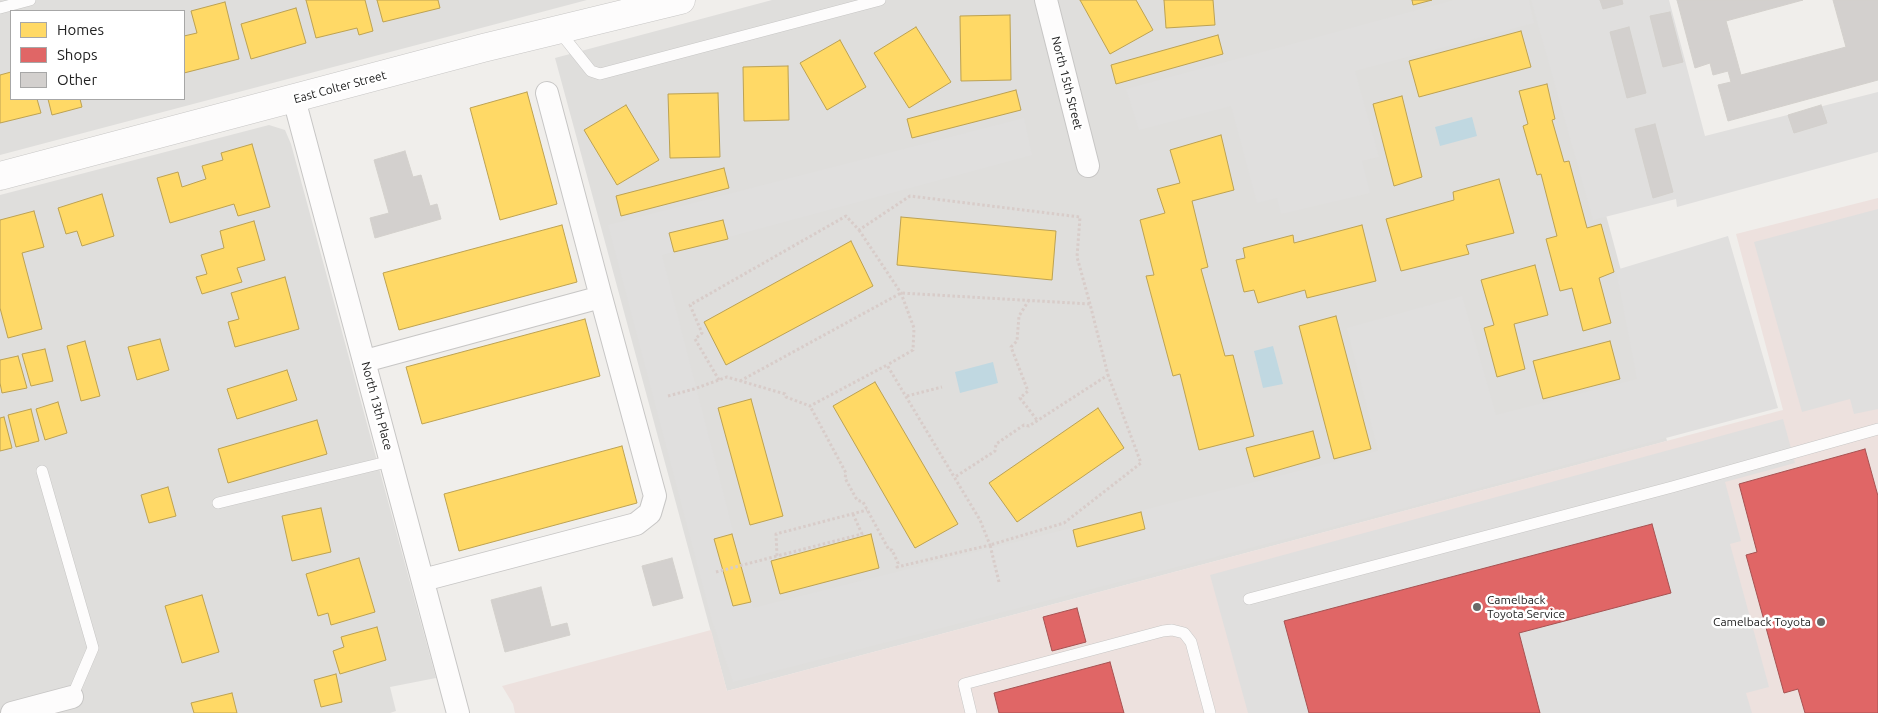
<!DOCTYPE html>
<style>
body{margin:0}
#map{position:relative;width:1878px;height:713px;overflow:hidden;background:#f0eeeb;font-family:Ubuntu,sans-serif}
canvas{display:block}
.legend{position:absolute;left:10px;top:10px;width:175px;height:90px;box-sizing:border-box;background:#fff;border:1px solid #a7a7a7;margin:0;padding:6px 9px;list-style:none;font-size:15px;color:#222}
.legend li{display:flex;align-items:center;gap:10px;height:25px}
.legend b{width:25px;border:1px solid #a7a7a7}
</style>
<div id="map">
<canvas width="1878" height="713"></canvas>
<ul class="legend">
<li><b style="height:14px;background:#ffd966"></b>Homes</li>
<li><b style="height:14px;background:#e06666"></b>Shops</li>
<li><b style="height:14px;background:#d3d0ce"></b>Other</li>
</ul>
</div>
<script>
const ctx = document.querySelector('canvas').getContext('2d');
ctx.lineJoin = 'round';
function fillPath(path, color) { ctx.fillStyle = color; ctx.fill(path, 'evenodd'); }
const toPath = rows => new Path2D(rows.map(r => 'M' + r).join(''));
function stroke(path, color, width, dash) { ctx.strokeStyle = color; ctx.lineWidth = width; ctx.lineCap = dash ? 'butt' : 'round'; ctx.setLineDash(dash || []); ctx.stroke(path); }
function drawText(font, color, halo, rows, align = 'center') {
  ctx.font = font + ' Ubuntu,sans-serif'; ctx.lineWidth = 5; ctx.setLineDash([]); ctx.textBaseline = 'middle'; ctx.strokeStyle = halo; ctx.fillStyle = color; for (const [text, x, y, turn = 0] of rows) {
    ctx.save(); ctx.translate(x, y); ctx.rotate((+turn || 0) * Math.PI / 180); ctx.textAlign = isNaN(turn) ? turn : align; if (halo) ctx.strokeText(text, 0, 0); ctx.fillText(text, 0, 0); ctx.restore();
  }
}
fillPath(toPath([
 [0,0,587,0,0,155],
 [11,11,184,11,184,99,11,99],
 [772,0,1548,0,1667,441,727,691,555,58],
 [269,125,285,130,291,144,436,678,390,687,396,711,390,713,0,713,0,195]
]), '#dfdedc');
fillPath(toPath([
 [1878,198,1878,713,515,713,513,704,502,686,711,630,727,691,1783,410,1736,234]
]), '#ede1de');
fillPath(toPath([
 [1454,0,1529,0,1534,23,1355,71,1379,157,1362,161,1370,193,1281,214,1277,198,1257,203,1231,106,1139,130,1126,89],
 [1531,0,1669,0,1705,136,1878,92,1878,152,1677,207,1676,199,1593,220],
 [1024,118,1032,155,662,255,753,608,1378,451,1347,328,1462,296,1496,415,1637,379,1616,270,1728,236,1778,408,1393,511,733,682,712,621,608,225],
 [1878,209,1878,409,1854,414,1850,399,1802,412,1754,242],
 [1783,419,1795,463,1725,482,1741,541,1730,544,1769,687,1746,693,1752,713,1248,713,1210,575]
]), '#e0dfde');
fillPath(toPath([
 [1472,117,1477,136,1440,146,1435,127],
 [1273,346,1283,384,1263,388,1254,351],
 [993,362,998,383,960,393,955,372]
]), '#c0d8e1');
const homes = toPath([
 [306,0,365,0,373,31,359,35,357,28,316,38,306,0],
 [377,0,438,0,440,8,383,22,377,0],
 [1080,0,1136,0,1153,30,1110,54,1080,0],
 [1164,0,1213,0,1215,25,1166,28,1164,0],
 [1412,0,1432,0,1413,5,1412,0],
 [225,2,239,59,184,73,184,36,197,33,191,11,225,2],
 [296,8,306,43,251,59,241,24,296,8],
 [1010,15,1011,80,961,81,960,16,1010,15],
 [916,27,951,82,909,108,874,53,916,27],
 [1521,31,1531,67,1419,97,1409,61,1521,31],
 [1218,35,1223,54,1116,84,1111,65,1218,35],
 [840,40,866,87,827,110,800,63,840,40],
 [788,66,789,120,744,121,743,67,788,66],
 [11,72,11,99,37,99,41,113,0,123,0,75,11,72],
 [1547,84,1555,119,1552,120,1564,162,1569,161,1587,228,1601,224,1614,272,1599,278,1611,323,1583,331,1572,288,1560,291,1546,239,1557,236,1541,174,1537,175,1523,126,1528,124,1519,91,1547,84],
 [1016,90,1021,110,912,138,907,119,1016,90],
 [527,92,557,204,500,220,470,108,527,92],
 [718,93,720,157,670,158,668,94,718,93],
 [1402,96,1422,177,1394,186,1373,104,1402,96],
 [48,99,80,99,82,107,52,115,48,99],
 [626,105,659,160,617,185,584,130,626,105],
 [1221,135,1234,190,1192,201,1208,267,1201,269,1225,356,1233,355,1254,436,1199,450,1180,374,1173,376,1146,276,1154,275,1140,220,1165,213,1157,189,1180,183,1170,150,1221,135],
 [252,144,270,207,238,216,234,204,170,223,157,178,178,172,182,187,206,179,202,166,223,160,221,153,252,144],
 [724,168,729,188,621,216,616,196,724,168],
 [1499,179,1514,233,1466,245,1469,254,1401,271,1386,219,1454,200,1453,192,1499,179],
 [102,194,114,236,82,246,77,231,66,234,58,208,102,194],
 [34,211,44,247,22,253,42,329,8,338,0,308,0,220,34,211],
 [901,217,1056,231,1052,280,897,265,901,217],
 [723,220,728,239,674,252,669,233,723,220],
 [254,221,265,260,237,268,242,282,202,294,196,277,207,274,201,255,224,248,220,231,254,221],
 [562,225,577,282,399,330,383,273,562,225],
 [1362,225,1376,281,1307,298,1305,290,1258,303,1254,290,1244,292,1236,260,1245,258,1243,248,1293,235,1294,243,1362,225],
 [851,241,873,286,726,365,704,322,851,241],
 [1535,265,1548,315,1514,324,1525,369,1497,377,1484,328,1494,325,1481,280,1535,265],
 [285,277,299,329,235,347,228,322,239,319,231,293,285,277],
 [1336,316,1371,449,1334,459,1299,326,1336,316],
 [585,319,600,376,422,424,406,367,585,319],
 [160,339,169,370,137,380,128,347,160,339],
 [85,341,100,396,81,401,67,346,85,341],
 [1610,341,1620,379,1543,399,1533,361,1610,341],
 [45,349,53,381,31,386,22,354,45,349],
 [18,356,27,388,2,393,0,383,0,360,18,356],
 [287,370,297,400,237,419,227,389,287,370],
 [875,382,958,524,915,548,833,406,875,382],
 [751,399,783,516,750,525,718,408,751,399],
 [58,402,67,433,45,440,36,409,58,402],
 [1098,408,1124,448,1017,522,989,483,1098,408],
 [31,409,39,441,16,447,8,415,31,409],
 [4,417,12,448,0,451,0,418,4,417],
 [317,420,327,454,228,483,218,449,317,420],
 [1313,431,1320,458,1254,477,1246,448,1313,431],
 [622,446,637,503,459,551,444,494,622,446],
 [168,487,176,516,149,523,141,495,168,487],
 [321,508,331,552,292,561,282,516,321,508],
 [1141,512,1145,529,1077,547,1073,530,1141,512],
 [732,534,751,602,733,606,714,539,732,534],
 [871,534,879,568,780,594,771,561,871,534],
 [359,558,375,612,331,625,328,613,318,616,306,574,359,558],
 [202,595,219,652,182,663,165,606,202,595],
 [377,627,386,660,340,674,333,651,344,647,341,637,377,627],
 [336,674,342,702,321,707,314,680,336,674],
 [232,693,237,713,194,713,191,703,232,693]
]);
fillPath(homes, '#ffd966');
stroke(homes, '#bda252', 1);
const shops = toPath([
 [1865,449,1878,496,1878,713,1805,713,1798,689,1784,693,1746,555,1757,552,1739,484,1865,449],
 [1652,524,1671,593,1519,633,1540,713,1309,713,1284,621,1652,524],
 [1077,608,1086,642,1052,651,1043,617,1077,608],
 [1110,662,1124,713,999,713,994,693,1110,662]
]);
fillPath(shops, '#e06666');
stroke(shops, '#a75252', 1);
const building = toPath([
 [1600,0,1622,0,1623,4,1603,9,1600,0],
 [1677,0,1803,0,1726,21,1741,75,1846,47,1833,0,1878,0,1878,80,1728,121,1718,85,1731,82,1728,71,1713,75,1710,63,1695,68,1677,0],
 [1670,12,1683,62,1663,67,1650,16,1670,12],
 [1629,27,1646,93,1627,98,1610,32,1629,27],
 [1821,105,1827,123,1794,133,1788,115,1821,105],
 [1655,124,1673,192,1653,198,1635,129,1655,124],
 [405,151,413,177,421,175,430,206,437,204,441,219,375,238,370,218,389,213,374,160,405,151],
 [672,558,683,598,653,606,642,566,672,558],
 [541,587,551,627,567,623,570,635,505,652,491,600,541,587]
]);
fillPath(building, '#d3d0ce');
stroke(building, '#d3d0cc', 1);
const service = toPath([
 [0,8,30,0],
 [559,31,591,71,600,74,880,0],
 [42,471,93,648,72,697],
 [218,503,391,461],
 [1249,599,1672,487,1878,429],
 [971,713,964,684,1163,631,1172,630,1184,633,1191,642,1210,713]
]);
const minor = toPath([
 [1046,0,1088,166],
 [547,93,601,297],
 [294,99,458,713],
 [365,361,601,297,655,496,650,513,636,524,423,580],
 [12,713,72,697]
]);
const tertiary = toPath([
 [0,176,483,48,681,0]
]);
stroke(service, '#c7c6c5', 12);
stroke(minor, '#c7c6c5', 24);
stroke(tertiary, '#c7c6c5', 29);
stroke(toPath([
 [859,230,901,293,914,328,913,350,887,365],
 [1029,300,1019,316,1017,341,1011,347,1028,391,1020,398,1037,420],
 [719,380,695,339,702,333,690,305,846,216,859,230,910,196,1080,217,1077,257,1090,304],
 [740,381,901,293,1090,304,1108,375,1029,426,1024,425,996,444,995,451,955,477],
 [668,396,694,389,727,377,785,394,786,397,810,406,887,365,980,520,990,545,897,567,898,563,892,550,889,550,863,502,857,500,845,478,846,473,810,406],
 [907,396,942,387],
 [853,514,862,534,777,556,776,534,867,510],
 [716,572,777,556],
 [999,582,990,545,1064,523,1141,463,1108,375]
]), '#d8ccc9', 3, [2.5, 2.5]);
stroke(service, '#fdfcfc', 11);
stroke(minor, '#fdfcfc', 22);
stroke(tertiary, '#fdfcfc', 28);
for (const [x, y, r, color] of [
 [1477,607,5,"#6a6968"],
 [1821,622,5,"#6a6968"]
]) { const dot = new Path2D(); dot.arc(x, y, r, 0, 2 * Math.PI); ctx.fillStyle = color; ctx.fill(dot); stroke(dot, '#fff', 2); }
drawText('12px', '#222', '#fff', [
 ["North 15th Street",1067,83,76],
 ["East Colter Street",340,87,-15],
 ["North 13th Place",377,406,75]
]);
drawText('12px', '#222', '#fff', [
 ["Camelback",1487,600],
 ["Toyota Service",1487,614],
 ["Camelback Toyota",1811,622,"right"]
], 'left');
</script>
